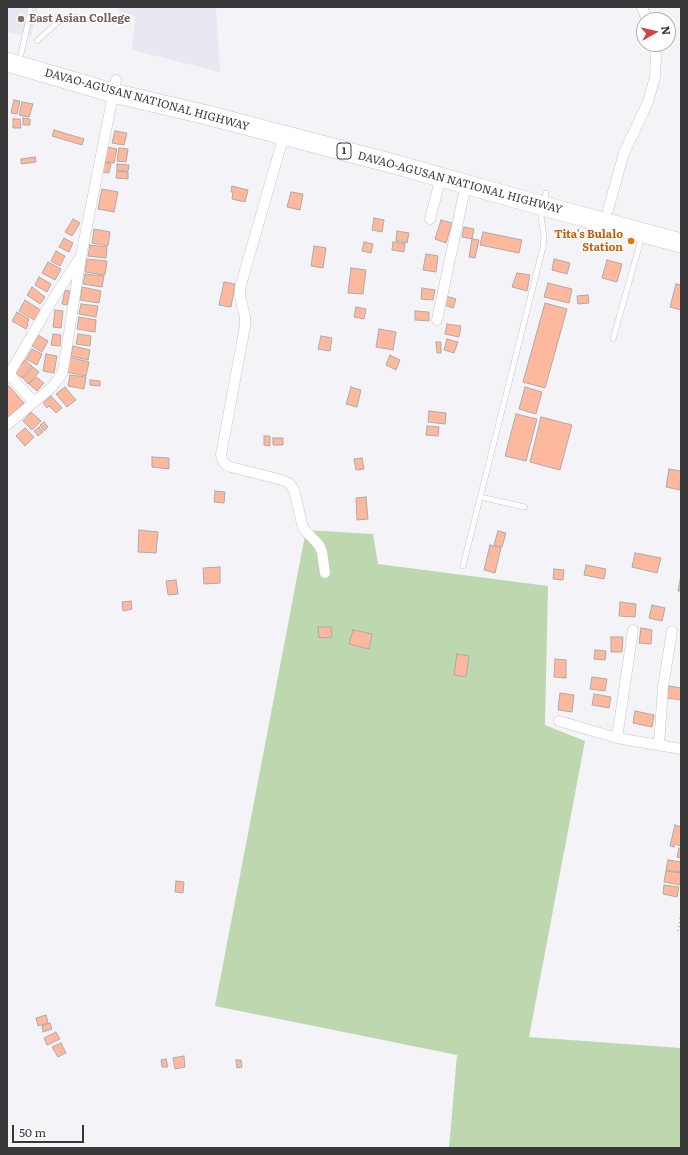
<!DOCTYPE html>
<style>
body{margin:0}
#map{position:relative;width:688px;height:1155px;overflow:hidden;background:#f4f4f8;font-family:Literata,serif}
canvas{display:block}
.frame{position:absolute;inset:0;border:8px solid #383839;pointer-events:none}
.north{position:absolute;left:636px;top:12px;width:40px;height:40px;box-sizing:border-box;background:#fff;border:1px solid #afafb0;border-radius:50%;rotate:82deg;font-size:11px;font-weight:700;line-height:16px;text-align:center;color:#383839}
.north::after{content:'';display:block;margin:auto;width:14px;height:18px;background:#d3434a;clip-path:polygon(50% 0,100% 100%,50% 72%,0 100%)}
.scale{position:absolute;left:12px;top:1125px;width:72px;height:18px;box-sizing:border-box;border:2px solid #383839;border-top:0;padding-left:5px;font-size:12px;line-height:14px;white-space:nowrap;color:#383839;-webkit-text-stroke:3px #fff;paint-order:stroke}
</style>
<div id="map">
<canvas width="688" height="1155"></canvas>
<div class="frame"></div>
<div class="north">N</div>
<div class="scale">50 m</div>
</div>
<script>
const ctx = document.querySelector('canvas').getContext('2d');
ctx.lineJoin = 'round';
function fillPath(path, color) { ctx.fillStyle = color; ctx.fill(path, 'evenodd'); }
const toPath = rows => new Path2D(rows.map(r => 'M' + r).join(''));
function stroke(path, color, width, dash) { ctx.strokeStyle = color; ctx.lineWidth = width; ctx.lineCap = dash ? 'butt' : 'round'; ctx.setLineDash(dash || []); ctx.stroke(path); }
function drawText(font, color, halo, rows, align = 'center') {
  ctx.font = font + ' Literata,serif'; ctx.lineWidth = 3; ctx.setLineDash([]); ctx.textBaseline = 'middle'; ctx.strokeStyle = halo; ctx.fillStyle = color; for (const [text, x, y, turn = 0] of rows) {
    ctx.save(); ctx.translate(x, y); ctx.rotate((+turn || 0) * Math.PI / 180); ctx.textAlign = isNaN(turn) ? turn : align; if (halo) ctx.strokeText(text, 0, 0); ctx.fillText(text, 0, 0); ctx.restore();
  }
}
fillPath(toPath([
 [7,7,38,7,31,37,7,32],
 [119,7,216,7,220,72,132,50,135,16,119,11]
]), '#e8e7f2');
fillPath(toPath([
 [306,530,373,534,378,564,548,586,545,725,585,741,529,1037,681,1048,681,1148,449,1148,457,1055,215,1006]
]), '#bdd7af');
const building = toPath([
 [14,100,20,101,17,114,11,113,14,100],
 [22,102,33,104,29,117,19,115,22,102],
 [23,118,30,119,30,125,23,125,23,118],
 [13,119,20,119,21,128,13,128,13,119],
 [54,130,84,139,82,145,52,136,54,130],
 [115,131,127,133,124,145,112,143,115,131],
 [107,147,117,149,114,163,104,162,107,147],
 [119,148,128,149,126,162,117,161,119,148],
 [35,157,36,162,21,164,21,159,35,157],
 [103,162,111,164,109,173,101,172,103,162],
 [117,164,129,165,128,171,117,171,117,164],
 [117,171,128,172,128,179,116,178,117,171],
 [232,186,248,190,245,202,232,199,233,192,231,192,232,186],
 [102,189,118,192,114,212,98,209,102,189],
 [291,192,303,194,300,210,287,207,291,192],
 [374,218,384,220,382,232,372,230,374,218],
 [73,219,80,223,72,236,65,232,73,219],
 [441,220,452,223,446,243,435,239,441,220],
 [464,227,474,229,472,239,462,237,464,227],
 [94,229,110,232,108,246,92,243,94,229],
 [397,231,409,233,407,243,396,241,397,231],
 [483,232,522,240,519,253,480,245,483,232],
 [64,238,73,243,69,252,59,247,64,238],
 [472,239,479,240,475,258,469,257,472,239],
 [364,242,373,244,371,253,362,251,364,242],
 [393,242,405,244,404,252,392,250,393,242],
 [90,245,107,247,106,258,88,256,90,245],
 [314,246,326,248,323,268,311,266,314,246],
 [56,251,65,256,60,266,51,261,56,251],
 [426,254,438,256,436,272,423,270,426,254],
 [87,259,107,261,105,275,85,272,87,259],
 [554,259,570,263,567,274,552,270,554,259],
 [607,260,622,264,617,282,602,278,607,260],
 [48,262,61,269,55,280,42,273,48,262],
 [351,268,366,270,363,294,348,293,351,268],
 [517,273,530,275,527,291,512,287,517,273],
 [85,274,104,276,102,287,83,284,85,274],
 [39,277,51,284,47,292,35,285,39,277],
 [224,282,235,284,231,307,219,305,224,282],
 [548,283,572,289,569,303,544,297,548,283],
 [676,284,681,285,681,310,670,307,676,284],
 [32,287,45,297,40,304,27,295,32,287],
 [82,287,101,291,99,303,80,300,82,287],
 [422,288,435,290,433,300,421,299,422,288],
 [65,290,70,291,67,305,62,304,65,290],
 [588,295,589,303,578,304,577,296,588,295],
 [446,296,456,299,453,308,444,305,446,296],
 [25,300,42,311,36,321,19,311,25,300],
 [545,303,567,309,545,388,523,382,545,303],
 [81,304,98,306,96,317,79,314,81,304],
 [356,307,366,309,364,319,354,317,356,307],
 [55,310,63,311,61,328,53,327,55,310],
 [415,311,429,312,429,321,415,320,415,311],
 [17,312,29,319,27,324,28,325,26,329,12,321,17,312],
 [79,317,96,320,95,332,77,329,79,317],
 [447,324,461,326,459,337,445,334,447,324],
 [379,329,396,332,393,350,376,347,379,329],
 [53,334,61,335,60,346,51,345,53,334],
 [78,334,91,336,90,346,76,344,78,334],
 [38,335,48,341,42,352,32,346,38,335],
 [321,336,332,338,330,351,318,349,321,336],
 [447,339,458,342,454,353,444,350,447,339],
 [436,342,441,342,441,353,437,353,436,342],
 [73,346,90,350,88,360,71,356,73,346],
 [32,349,42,354,37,365,26,359,32,349],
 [46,354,57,356,54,373,43,371,46,354],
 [390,355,400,360,396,370,386,365,390,355],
 [69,357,89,362,86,376,66,372,69,357],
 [25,360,32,366,22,378,15,372,25,360],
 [33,367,39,372,28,384,23,378,33,367],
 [70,375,86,377,84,389,68,386,70,375],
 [36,377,44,383,37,391,29,384,36,377],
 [90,380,100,381,100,386,90,385,90,380],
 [9,386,24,403,7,418,7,388,9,386],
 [65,387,76,400,67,407,56,394,65,387],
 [351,387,361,390,357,407,346,404,351,387],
 [525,387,542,392,536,414,519,409,525,387],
 [51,396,62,408,56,413,49,406,47,408,43,403,51,396],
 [429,411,446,413,445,424,428,422,429,411],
 [31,412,41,421,32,430,23,421,31,412],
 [516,414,537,419,526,461,505,456,516,414],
 [541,417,572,425,560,470,530,462,541,417],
 [44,422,48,427,44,431,40,425,44,422],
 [427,426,439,427,438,436,426,435,427,426],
 [39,427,43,432,38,436,34,431,39,427],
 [25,428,34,437,25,446,16,436,25,428],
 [264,436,270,436,270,446,264,445,264,436],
 [273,438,283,438,283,445,273,445,273,438],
 [152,457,169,458,169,469,152,467,152,457],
 [362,458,364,469,356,470,354,459,362,458],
 [669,469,681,471,680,490,666,487,669,469],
 [215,491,225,492,224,503,214,502,215,491],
 [366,497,368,519,357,520,356,498,366,497],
 [139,530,158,532,156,553,138,552,139,530],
 [498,531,506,533,502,547,494,545,498,531],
 [490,545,501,548,495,573,484,570,490,545],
 [635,553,661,558,657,573,632,567,635,553],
 [586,565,606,569,604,579,584,575,586,565],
 [220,567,220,583,204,584,203,568,220,567],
 [554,569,564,570,563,580,553,579,554,569],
 [681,575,681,591,678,591,681,575],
 [176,580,178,594,168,595,166,581,176,580],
 [131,601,132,609,123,611,122,602,131,601],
 [620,602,636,604,635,617,619,616,620,602],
 [652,605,665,608,662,621,649,618,652,605],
 [318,627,331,627,332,637,319,638,318,627],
 [641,628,652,630,651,644,639,643,641,628],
 [353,630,372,634,369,649,349,644,353,630],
 [611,637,623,637,622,652,611,652,611,637],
 [595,650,606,651,605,660,594,659,595,650],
 [457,654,469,656,466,677,454,675,457,654],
 [555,659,566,660,566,678,554,677,555,659],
 [592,677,607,679,605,691,590,689,592,677],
 [669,686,681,688,681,700,667,698,669,686],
 [560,693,574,695,572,712,558,710,560,693],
 [594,694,611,697,609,708,592,705,594,694],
 [635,711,654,715,652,727,633,723,635,711],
 [675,825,681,827,681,846,675,844,674,847,670,846,675,825],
 [679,848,681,849,681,858,677,857,679,848],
 [668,860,681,862,680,872,666,870,668,860],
 [666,871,681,873,680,885,664,882,666,871],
 [176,881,184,882,183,893,175,892,176,881],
 [664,885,679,887,677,897,663,894,664,885],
 [46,1015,48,1023,38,1026,36,1018,46,1015],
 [50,1023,52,1029,43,1032,42,1026,50,1023],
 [56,1032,60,1039,47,1045,44,1038,56,1032],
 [61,1043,66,1053,58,1057,52,1047,61,1043],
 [184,1056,185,1067,175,1069,173,1058,184,1056],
 [166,1059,168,1067,162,1067,161,1060,166,1059],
 [236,1060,241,1060,242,1067,237,1068,236,1060]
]);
fillPath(building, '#feb89e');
stroke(building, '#adaaa8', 1);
const lane = toPath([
 [37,41,59,21,67,18,79,17],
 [21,54,30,14,30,7],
 [613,339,642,236],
 [480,497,525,507],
 [463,566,543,247,544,237,541,216,546,193]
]);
const street = toPath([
 [642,7,647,20],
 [284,135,240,288,240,296,245,317,245,326,221,455,223,461,226,465,231,467,282,480,289,483,294,490,303,528,319,545,322,552,325,573],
 [608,210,624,153,648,102,655,77,656,57,654,44],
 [430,219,441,177],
 [437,320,466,184],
 [10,374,19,386,34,402],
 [7,378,53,299,79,259],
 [7,425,52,387,62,374,64,365,81,256,116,80],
 [559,721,617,738,681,749],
 [617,738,633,630],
 [659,745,663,687,672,631]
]);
const highway = toPath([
 [7,62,113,93,207,115,394,164,543,206,681,243]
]);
stroke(lane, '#c7c7ca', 6);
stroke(street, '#c7c7ca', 11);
stroke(highway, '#c7c7ca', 20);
stroke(toPath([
 [678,931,681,912]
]), '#a3a3a5', 1.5, [1, 3]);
stroke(lane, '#fff', 5);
stroke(street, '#fff', 10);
stroke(highway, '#fff', 19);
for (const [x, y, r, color] of [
 [21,19,4,"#8d6e63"],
 [631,241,4,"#e8710a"]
]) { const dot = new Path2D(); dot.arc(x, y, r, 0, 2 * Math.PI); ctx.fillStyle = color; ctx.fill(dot); stroke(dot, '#fff', 1.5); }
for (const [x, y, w] of [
 [344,151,14]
]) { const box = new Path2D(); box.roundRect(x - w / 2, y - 8, w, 16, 3); ctx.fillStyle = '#fff'; ctx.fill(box); stroke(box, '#383839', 1); }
drawText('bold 10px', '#383839', null, [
 ["1",344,151]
]);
drawText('bold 11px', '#785e54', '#fff', [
 ["East Asian College",29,19]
], 'left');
drawText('11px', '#383839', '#fff', [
 ["DAVAO-AGUSAN NATIONAL HIGHWAY",147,100,15],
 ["DAVAO-AGUSAN NATIONAL HIGHWAY",460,183,15]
]);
drawText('bold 11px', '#c56008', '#fff', [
 ["Tita's Bulalo",623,235],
 ["Station",623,248]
], 'right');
</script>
